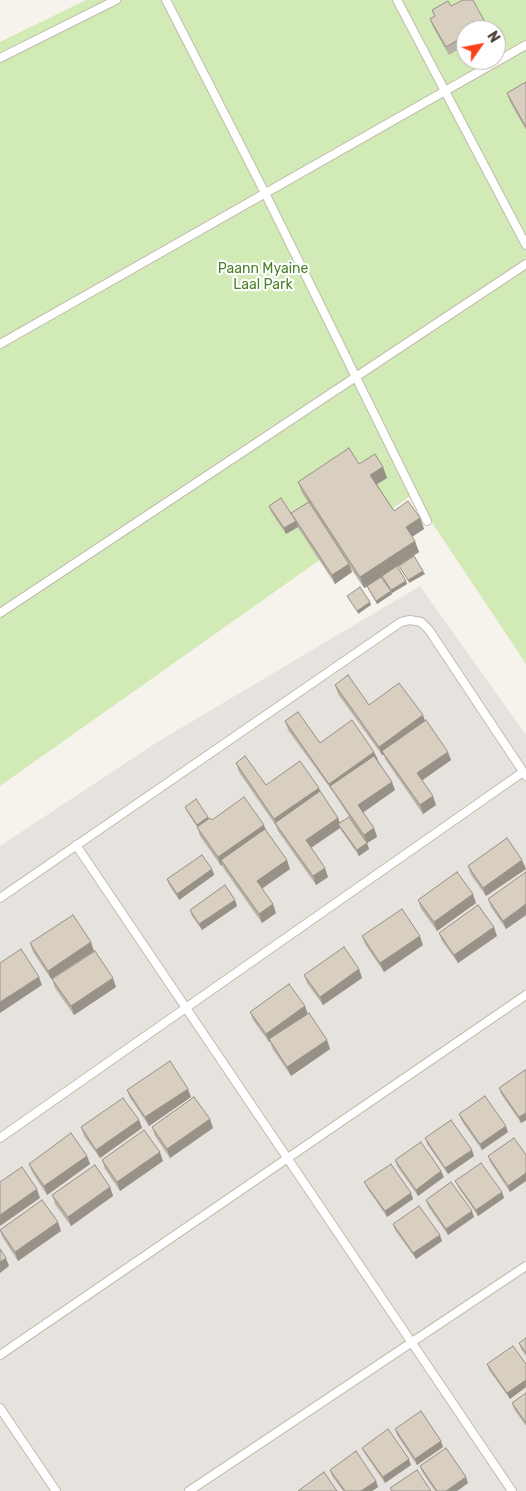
<!DOCTYPE html>
<style>
body{margin:0}
#map{position:relative;width:526px;height:1491px;overflow:hidden;background:#f6f3ec;font-family:Rubik,sans-serif}
canvas{display:block}
.north{position:absolute;left:456px;top:20px;width:50px;height:50px;box-sizing:border-box;background:#fff;border:1px solid #b7b4b0;border-radius:50%;rotate:57deg;font-size:14px;font-weight:700;line-height:20px;text-align:center;color:#4b4439}
.north::after{content:'';display:block;margin:auto;width:18px;height:22px;background:#fc3f1d;clip-path:polygon(50% 0,100% 100%,50% 72%,0 100%)}
</style>
<div id="map">
<canvas width="526" height="1491"></canvas>
<div class="north">N</div>
</div>
<script>
const ctx = document.querySelector('canvas').getContext('2d');
ctx.lineJoin = 'round';
function fillPath(path, color) { ctx.fillStyle = color; ctx.fill(path, 'evenodd'); }
const toPath = rows => new Path2D(rows.map(r => 'M' + r).join(''));
function stroke(path, color, width, dash) { ctx.strokeStyle = color; ctx.lineWidth = width; ctx.lineCap = dash ? 'butt' : 'round'; ctx.setLineDash(dash || []); ctx.stroke(path); }
function drawText(font, color, halo, rows, align = 'center') {
  ctx.font = font + ' Rubik,sans-serif'; ctx.lineWidth = 4.5; ctx.setLineDash([]); ctx.textBaseline = 'middle'; ctx.strokeStyle = halo; ctx.fillStyle = color; for (const [text, x, y, turn = 0] of rows) {
    ctx.save(); ctx.translate(x, y); ctx.rotate((+turn || 0) * Math.PI / 180); ctx.textAlign = isNaN(turn) ? turn : align; if (halo) ctx.strokeText(text, 0, 0); ctx.fillText(text, 0, 0); ctx.restore();
  }
}
fillPath(toPath([
 [420,586,526,735,526,1491,0,1491,0,846,159,741]
]), '#e6e2dd');
fillPath(toPath([
 [86,0,526,0,526,664,413,494,0,786,0,42],
 [466,30,496,30,496,60,466,60]
]), '#d2eab5');
const lane = toPath([
 [166,0,265,193,427,521],
 [397,0,526,245],
 [0,58,116,0],
 [0,344,526,45],
 [0,613,526,264],
 [76,845,512,1491],
 [0,898,401,622,410,620,421,622,429,630,526,776],
 [0,1138,523,772],
 [0,1355,526,995],
 [0,1408,56,1491],
 [189,1491,526,1266]
]);
stroke(lane, '#c2bbae', 10);
stroke(lane, '#fff', 8);
fillPath(toPath([
 [451,6,486,24,488,30,466,30,466,45,449,55,433,27,430,19,434,16,432,10],
 [526,82,526,130,510,102,507,93],
 [359,464,383,467,387,478,377,484,394,511,420,518,424,529,412,537,419,552,397,567,407,584,392,593,382,576,382,577,392,594,377,604,367,587,364,588,350,567,352,572,335,584,297,526,298,527,286,534,271,512,269,506,293,517,291,513,308,502,302,493,298,482],
 [335,685,369,705,425,721,451,760,422,780,436,805,423,814,385,759,384,755,382,755,338,694],
 [285,721,320,743,374,752,378,760,395,790,363,812,374,828,377,837,367,843,369,849,359,856,341,830,340,828,311,848,328,877,316,885,278,831,276,826,239,772,236,763,266,785,321,793,338,818,340,823,350,818,333,792,288,730],
 [185,807,212,820,264,825,265,830,290,869,262,888,276,913,262,923,224,869,222,865,221,866,200,836,197,827,186,810],
 [468,866,526,869,486,896,471,875],
 [212,869,214,875,179,900,169,885,167,879],
 [526,872,526,915,506,929,491,907,488,899],
 [235,900,237,906,202,930,192,916,190,910],
 [418,900,476,903,437,931,421,909],
 [439,933,497,936,458,963,442,941],
 [362,936,423,945,384,972,365,944],
 [30,943,94,951,51,979,33,952],
 [359,969,362,978,323,1005,307,983,304,975],
 [52,979,116,987,74,1015,55,988],
 [305,1006,308,1014,327,1040,330,1049,291,1076,272,1048,270,1041,269,1042,253,1020,250,1012],
 [526,1072,526,1120,521,1123,501,1094,499,1088],
 [127,1090,191,1097,149,1126,130,1098],
 [459,1114,508,1132,482,1150,461,1120],
 [139,1120,142,1128,100,1158,84,1136,81,1127],
 [152,1127,213,1128,170,1158,155,1136],
 [425,1138,474,1156,448,1174,427,1144],
 [526,1155,526,1181,510,1192,490,1162,488,1156],
 [87,1156,90,1164,47,1195,32,1172,29,1164],
 [102,1160,163,1161,120,1191,105,1169],
 [395,1160,444,1177,418,1196,397,1166],
 [455,1181,502,1192,504,1198,478,1216,458,1187],
 [364,1182,411,1193,413,1199,387,1217,367,1188],
 [110,1187,113,1196,71,1226,55,1204,52,1195],
 [426,1200,474,1217,448,1235,428,1206],
 [393,1224,442,1241,416,1259,395,1230],
 [0,1231,61,1231,18,1261,3,1238],
 [526,1338,526,1356,521,1349,519,1343],
 [487,1364,526,1364,526,1387,510,1399,489,1370],
 [526,1393,526,1426,514,1409,512,1403],
 [395,1429,443,1447,417,1465,397,1435],
 [362,1448,411,1465,385,1483,365,1454],
 [420,1466,468,1483,457,1491,435,1491,422,1472],
 [330,1470,376,1481,378,1487,372,1491,343,1491,332,1476]
]), '#bab2a6');
fillPath(toPath([
 [383,467,387,478,374,486,370,475],
 [420,518,424,529,410,538,406,527],
 [296,521,298,527,286,534,284,528],
 [415,541,419,552,364,588,360,577],
 [349,564,352,572,335,584,332,575],
 [423,571,425,574,409,583,408,580],
 [406,581,407,584,392,593,391,590],
 [391,591,392,594,377,604,376,601],
 [370,602,371,605,358,614,357,611],
 [423,715,426,724,382,751,384,755,382,755,379,747],
 [374,752,378,760,330,786,332,792,329,784],
 [448,752,451,760,420,782,417,773],
 [392,782,395,790,361,814,358,805],
 [319,788,322,797,276,824,274,819],
 [433,796,436,805,423,814,420,805],
 [208,817,209,820,198,828,197,825],
 [338,818,341,826,338,824,340,828,309,849,306,840],
 [264,825,267,834,221,860,222,865,221,866,218,857],
 [374,828,377,837,367,843,369,849,359,856,357,850,367,843,364,835],
 [287,860,290,869,260,890,257,881],
 [522,860,526,869,486,896,483,888],
 [325,868,328,877,316,885,313,876],
 [212,869,214,875,179,900,177,894],
 [473,894,476,903,437,931,434,922],
 [235,900,237,906,202,930,199,924],
 [273,904,276,913,262,923,259,914],
 [526,904,526,915,506,929,503,921],
 [494,927,497,936,458,963,454,955],
 [420,936,423,945,384,972,380,963],
 [91,942,94,951,51,979,48,971],
 [359,969,362,978,323,1005,320,997],
 [39,977,42,985,0,1013,0,1002],
 [113,978,116,987,74,1015,71,1006],
 [305,1006,308,1015,269,1039,270,1041,269,1042,266,1034],
 [327,1040,330,1049,291,1076,287,1067],
 [188,1089,191,1097,149,1126,145,1117],
 [526,1113,526,1120,521,1123,519,1117],
 [210,1119,213,1128,170,1158,167,1149],
 [139,1120,142,1128,100,1158,96,1150],
 [506,1126,508,1132,482,1150,480,1144],
 [472,1150,474,1156,448,1174,445,1168],
 [160,1152,163,1161,120,1191,117,1182],
 [87,1156,90,1164,47,1195,44,1186],
 [441,1171,444,1177,418,1196,416,1190],
 [526,1173,526,1181,510,1192,508,1186],
 [110,1187,113,1196,71,1226,68,1217],
 [37,1189,40,1198,0,1226,0,1215],
 [502,1192,504,1198,478,1216,476,1210],
 [411,1193,413,1199,387,1217,385,1211],
 [472,1211,474,1217,448,1235,446,1229],
 [58,1222,61,1231,18,1261,15,1252],
 [440,1235,442,1241,416,1259,413,1253],
 [6,1258,9,1266,0,1273,0,1262],
 [526,1380,526,1387,510,1399,507,1393],
 [441,1441,443,1447,417,1465,415,1459],
 [409,1459,411,1465,385,1483,383,1477],
 [466,1477,468,1483,457,1491,446,1491],
 [376,1481,378,1487,372,1491,361,1491]
]), '#979187');
const building = toPath([
 [463,0,473,0,486,24,475,30,466,30,466,35,446,47,430,19,435,16,432,10,448,1,451,6,463,0],
 [526,82,526,127,507,93,526,82],
 [349,448,359,464,375,454,383,467,370,475,394,511,408,501,420,518,406,527,415,541,360,577,298,482,349,448],
 [281,498,296,521,284,528,269,506,281,498],
 [309,502,349,564,332,575,291,513,309,502],
 [414,556,423,571,408,580,399,566,414,556],
 [397,566,406,581,391,590,382,576,397,566],
 [381,577,391,591,376,601,367,586,381,577],
 [360,587,370,602,357,611,347,596,360,587],
 [348,675,369,705,399,683,423,715,379,747,335,685,348,675],
 [298,712,320,743,352,720,374,752,329,784,285,721,298,712],
 [426,720,448,752,417,773,433,796,420,805,382,751,426,720],
 [245,756,266,785,300,761,319,788,274,819,236,763,245,756],
 [374,756,392,782,358,805,374,828,364,835,330,786,374,756],
 [320,791,338,818,306,840,325,868,313,876,275,823,320,791],
 [244,797,264,825,218,857,197,827,210,818,212,820,244,797],
 [196,799,208,817,197,825,185,807,196,799],
 [349,817,367,843,357,850,338,824,349,817],
 [265,829,287,860,257,881,273,904,259,914,221,860,265,829],
 [507,838,522,860,483,888,468,866,507,838],
 [202,855,212,869,177,894,167,879,202,855],
 [457,872,473,894,434,922,418,900,457,872],
 [526,872,526,904,503,921,488,899,526,872],
 [225,885,235,900,199,924,190,910,225,885],
 [478,905,494,927,454,955,439,933,478,905],
 [402,909,420,936,380,963,362,936,402,909],
 [73,915,91,942,48,971,30,943,73,915],
 [344,947,359,969,320,997,304,975,344,947],
 [21,949,39,977,0,1002,0,963,21,949],
 [95,951,113,978,71,1006,52,979,95,951],
 [289,984,305,1006,266,1034,250,1012,289,984],
 [309,1013,327,1040,287,1067,269,1039,309,1013],
 [170,1061,188,1089,145,1117,127,1090,170,1061],
 [525,1070,526,1072,526,1113,519,1117,499,1088,525,1070],
 [485,1096,506,1126,480,1144,459,1114,485,1096],
 [194,1097,210,1119,167,1149,152,1127,194,1097],
 [123,1098,139,1120,96,1150,81,1127,123,1098],
 [451,1120,472,1150,445,1168,425,1138,451,1120],
 [144,1130,160,1152,117,1182,102,1160,144,1130],
 [71,1133,87,1156,44,1186,29,1164,71,1133],
 [514,1138,526,1155,526,1173,508,1186,488,1156,514,1138],
 [421,1142,441,1171,416,1190,395,1160,421,1142],
 [481,1163,502,1192,476,1210,455,1181,481,1163],
 [391,1164,411,1193,385,1211,364,1182,391,1164],
 [95,1165,110,1187,68,1217,52,1195,95,1165],
 [22,1167,37,1189,0,1215,0,1182,22,1167],
 [451,1182,472,1211,446,1229,426,1200,451,1182],
 [42,1200,58,1222,15,1252,0,1230,42,1200],
 [419,1206,440,1235,413,1253,393,1224,419,1206],
 [0,1249,6,1258,0,1262,0,1249],
 [526,1338,526,1353,519,1343,526,1338],
 [513,1346,526,1364,526,1380,507,1393,487,1364,513,1346],
 [526,1393,526,1423,512,1403,526,1393],
 [421,1411,441,1441,415,1459,395,1429,421,1411],
 [388,1429,409,1459,383,1477,362,1448,388,1429],
 [446,1448,466,1477,446,1491,437,1491,420,1466,446,1448],
 [356,1451,376,1481,361,1491,345,1491,330,1470,356,1451],
 [417,1470,431,1491,392,1491,390,1488,417,1470],
 [324,1472,337,1491,298,1491,324,1472]
]);
fillPath(building, '#d8cfc1');
stroke(building, '#979187', 1);
drawText('14px', '#4a7f2a', '#fff', [
 ["Paann Myaine",263,269],
 ["Laal Park",263,285]
]);
</script>
